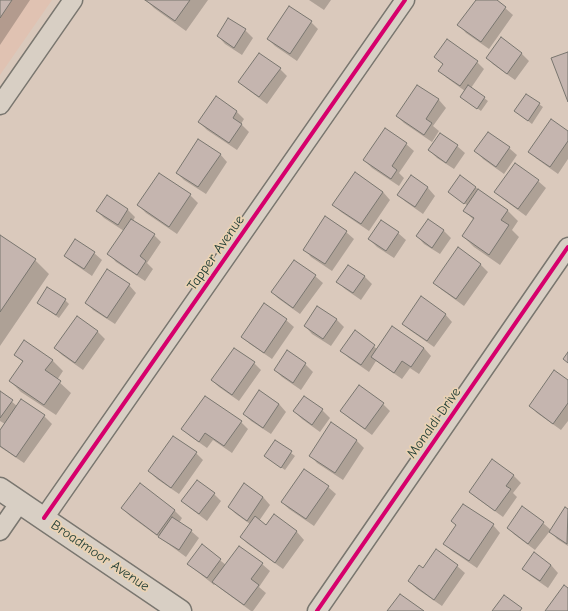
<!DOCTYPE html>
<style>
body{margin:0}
canvas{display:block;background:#dac9bc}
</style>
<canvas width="568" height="611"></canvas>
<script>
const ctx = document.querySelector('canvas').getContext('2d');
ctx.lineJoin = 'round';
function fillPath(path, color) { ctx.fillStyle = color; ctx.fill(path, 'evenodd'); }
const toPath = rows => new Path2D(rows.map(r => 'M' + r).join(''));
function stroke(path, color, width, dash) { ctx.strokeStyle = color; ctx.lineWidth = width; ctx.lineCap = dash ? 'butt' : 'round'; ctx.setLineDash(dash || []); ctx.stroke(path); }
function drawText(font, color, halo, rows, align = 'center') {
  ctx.font = font + ' "Comic Neue",sans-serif'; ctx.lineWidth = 3.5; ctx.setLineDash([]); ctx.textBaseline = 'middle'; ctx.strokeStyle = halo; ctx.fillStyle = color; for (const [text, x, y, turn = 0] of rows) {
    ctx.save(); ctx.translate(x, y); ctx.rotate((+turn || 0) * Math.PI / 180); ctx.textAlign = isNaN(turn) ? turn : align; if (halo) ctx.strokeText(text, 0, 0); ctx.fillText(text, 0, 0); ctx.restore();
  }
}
fillPath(toPath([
 [0,0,52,0,0,75]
]), '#e0c2b2');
fillPath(toPath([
 [0,0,30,0,0,45],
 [146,0,208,0,186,31,154,8],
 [309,0,331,0,324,10],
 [477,0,496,0,513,15,489,49,466,33,459,25],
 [229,20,245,30,253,38,242,55,225,44,218,36],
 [311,22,318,29,297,61,275,46,268,39],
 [502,39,522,54,529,61,515,80,494,65,487,58],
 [435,57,477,62,484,69,471,88,488,101,481,111,461,97,465,91,447,78,440,71,444,65],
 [280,69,287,76,267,104,247,89,240,82],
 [417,86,439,100,446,108,433,126,439,131,432,142,404,123,397,116],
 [526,95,543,107,532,124,515,111],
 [216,98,237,112,244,119,241,124,249,132,237,150,207,130,199,122],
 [568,132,568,159,558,174,537,159,529,152],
 [488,133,509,148,517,155,504,174,483,159,476,151],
 [406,144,414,151,399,173,404,178,399,186,372,168,364,160],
 [457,146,465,153,454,169,437,158,429,150],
 [220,154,227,162,206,194,184,180,177,173],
 [355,173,383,192,390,200,369,231,341,212,333,204],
 [159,174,190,195,198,203,177,234,146,213,138,205],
 [460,176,507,210,518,221,512,230,519,237,500,265,474,247,463,236,474,220,464,211,468,206,449,192],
 [411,177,428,188,435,196,423,214,406,202,398,195],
 [538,181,546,188,526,216,503,199,495,192],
 [107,196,128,210,135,217,133,221,154,235,161,242,147,263,153,269,145,281,116,262,109,254,124,231,104,218,97,211],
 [325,218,346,232,354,239,332,271,311,257,304,249],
 [444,231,451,238,440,254,424,244,417,236],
 [398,233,406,240,394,258,377,247,369,239],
 [0,236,35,260,49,274,0,346],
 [76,241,94,253,102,260,92,276,73,263,65,256],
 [459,249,481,265,488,272,464,306,442,290,434,283],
 [348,266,365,277,372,284,361,300,345,289,338,282],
 [315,276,323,283,300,314,279,299,272,292],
 [129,285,136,293,115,324,93,310,86,302],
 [65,300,69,304,59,318,42,306],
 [445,314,452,322,434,347,411,331,403,324],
 [77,317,98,332,105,339,83,370,62,355,55,348],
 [336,319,344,327,331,346,312,334,305,326],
 [286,320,294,327,272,359,250,344,242,337],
 [392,327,424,348,431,356,419,374,410,368,402,379,376,361,369,372,349,358,342,351,355,332,377,349],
 [287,352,305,364,313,372,301,390,282,377,275,370],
 [15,355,52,360,63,371,57,380,71,393,56,415,21,392,10,381,23,362],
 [254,363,261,370,239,401,219,387,212,380],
 [568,382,568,421,561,430,537,413,530,405],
 [260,391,279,404,286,412,271,434,251,421,244,414],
 [0,392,17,406,44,416,52,424,24,463,0,447,0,431,5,424,0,421],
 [304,397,322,410,330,418,320,432,302,419,294,411],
 [383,404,390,411,372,435,349,418,342,411],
 [241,422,248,429,232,453,213,440,207,448,190,436,183,429],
 [275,441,295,456,285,470,269,459],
 [357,441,364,448,343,480,317,463,310,455],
 [196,453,203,460,179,494,157,479,149,471],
 [514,476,521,483,513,493,517,497,503,517,478,499,470,492],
 [140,485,175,511,182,518,179,523,191,531,199,538,186,557,130,516,122,508],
 [328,487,336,494,314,526,289,509,282,502],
 [214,494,221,501,207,521,190,508,182,501],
 [263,497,270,505,259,521,266,526,274,515,297,532,304,540,283,569,248,544,241,537,250,524,236,514,229,507],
 [565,508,568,510,568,546,557,539,550,531,535,550,515,535,508,528,543,523,551,530],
 [452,521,493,525,500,533,477,568,452,551,445,544,457,526],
 [202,546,226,565,239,547,262,564,270,571,259,587,266,593,253,611,251,611,221,589,215,584,214,585,188,564],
 [534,554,551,565,558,573,548,588,531,576,524,569],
 [457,566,465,573,442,606,417,589,409,581,423,569]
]), '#0003');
const building = toPath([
 [0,0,12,0,0,18,0,0],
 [145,0,190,0,175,21,145,0],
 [476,0,497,0,506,7,481,42,457,25,476,0],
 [289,6,312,21,290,54,267,39,289,6],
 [228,18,246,29,234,48,217,36,228,18],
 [501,37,522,53,507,74,486,58,501,37],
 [447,39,478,61,460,86,438,71,443,64,434,57,447,39],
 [568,52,568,102,551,58,568,52],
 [259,53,281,68,259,97,238,82,259,53],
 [417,85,439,99,426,119,432,123,424,135,396,116,417,85],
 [468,85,485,97,477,109,460,97,468,85],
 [526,94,540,103,528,121,514,111,526,94],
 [216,96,237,111,233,118,242,124,229,143,198,122,216,96],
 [551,119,568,131,568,141,550,167,528,152,551,119],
 [385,128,407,143,392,166,397,170,391,179,363,160,385,128],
 [488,132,510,147,496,167,474,151,488,132],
 [440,133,458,145,446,163,428,150,440,133],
 [198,139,221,154,198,187,176,173,198,139],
 [515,163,539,180,518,209,494,192,515,163],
 [355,172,383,192,361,224,332,205,355,172],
 [159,173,191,194,169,227,137,205,159,173],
 [411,175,428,187,415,207,397,195,411,175],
 [460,175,476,187,464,204,448,192,460,175],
 [478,189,508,210,501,220,509,225,489,255,462,236,474,218,463,211,478,189],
 [107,195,128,209,118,225,96,211,107,195],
 [325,216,347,231,325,264,303,250,325,216],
 [131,219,155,234,140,256,146,261,137,275,107,254,131,219],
 [428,219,444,230,432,248,416,236,428,219],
 [381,220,399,232,386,251,368,239,381,220],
 [0,235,36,259,0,312,0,235],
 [75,239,95,252,84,269,64,256,75,239],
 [458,247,481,264,456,299,433,283,458,247],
 [294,260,316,275,293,308,271,292,294,260],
 [348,265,365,276,353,293,336,282,348,265],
 [107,269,130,284,107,318,85,303,107,269],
 [47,287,66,299,56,315,37,303,47,287],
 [421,296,446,314,427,341,402,324,421,296],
 [264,303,287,319,264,353,241,337,264,303],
 [317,306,337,319,323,339,304,326,317,306],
 [77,316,98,331,75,363,54,348,77,316],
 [392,326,424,348,411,367,402,361,394,373,371,357,392,326],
 [355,330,375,345,361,365,340,351,355,330],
 [24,340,53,360,45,370,61,381,44,405,9,381,23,361,14,355,24,340],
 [234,348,255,362,232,395,211,380,234,348],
 [287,350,306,363,293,383,274,370,287,350],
 [568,352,568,363,563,359,568,352],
 [554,370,568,380,568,403,553,424,529,406,554,370],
 [359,385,384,403,365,429,340,411,359,385],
 [259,390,279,404,263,428,243,414,259,390],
 [0,391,13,400,0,418,0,391],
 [205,396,242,421,224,446,205,433,199,442,181,429,205,396],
 [304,396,323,409,312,425,293,411,304,396],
 [21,399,45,415,16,457,0,446,0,430,21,399],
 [331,422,357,440,335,473,309,456,331,422],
 [173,436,197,452,171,488,148,471,173,436],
 [275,440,292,451,281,468,264,456,275,440],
 [492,459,514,475,506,486,511,489,495,511,469,492,492,459],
 [304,469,329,486,306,519,281,502,304,469],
 [197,480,215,493,199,514,181,501,197,480],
 [140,483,175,510,157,535,121,508,140,483],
 [244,483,263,497,247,521,228,507,244,483],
 [463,504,494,524,469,561,443,544,456,525,451,521,463,504],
 [522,506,544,522,528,544,507,528,522,506],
 [565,507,568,509,567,544,549,532,565,507],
 [274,514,297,531,275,563,240,537,255,516,266,525,274,514],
 [172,517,192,530,179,550,158,537,172,517],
 [202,544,221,559,207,578,187,564,202,544],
 [239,546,263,563,251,579,259,585,244,605,212,582,239,546],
 [436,549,458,565,434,600,408,581,419,565,423,568,436,549],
 [534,552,551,565,540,581,522,569,534,552],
 [564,585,568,588,568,611,545,611,564,585],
 [400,594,424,611,387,611,400,594],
 [504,595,522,608,520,611,492,611,504,595]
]);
fillPath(building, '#c5b5af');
stroke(building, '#79766f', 1);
const minor = toPath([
 [0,105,73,0],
 [44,518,405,0],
 [0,531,20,502],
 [317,611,568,247]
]);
const tertiary = toPath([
 [0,489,180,611]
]);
stroke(minor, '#79766f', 21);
stroke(tertiary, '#79766f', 25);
stroke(minor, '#d8cfc4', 18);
stroke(tertiary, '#d8cfc4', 22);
stroke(toPath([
 [44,518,405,0],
 [317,611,568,247]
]), '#d6006c', 4);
drawText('14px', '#1f3d34', '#ead2b3', [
 ["Tapper Avenue",216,253,-55],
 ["Monaldi Drive",434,423,-55],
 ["Broadmoor Avenue",100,556,34]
]);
</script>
